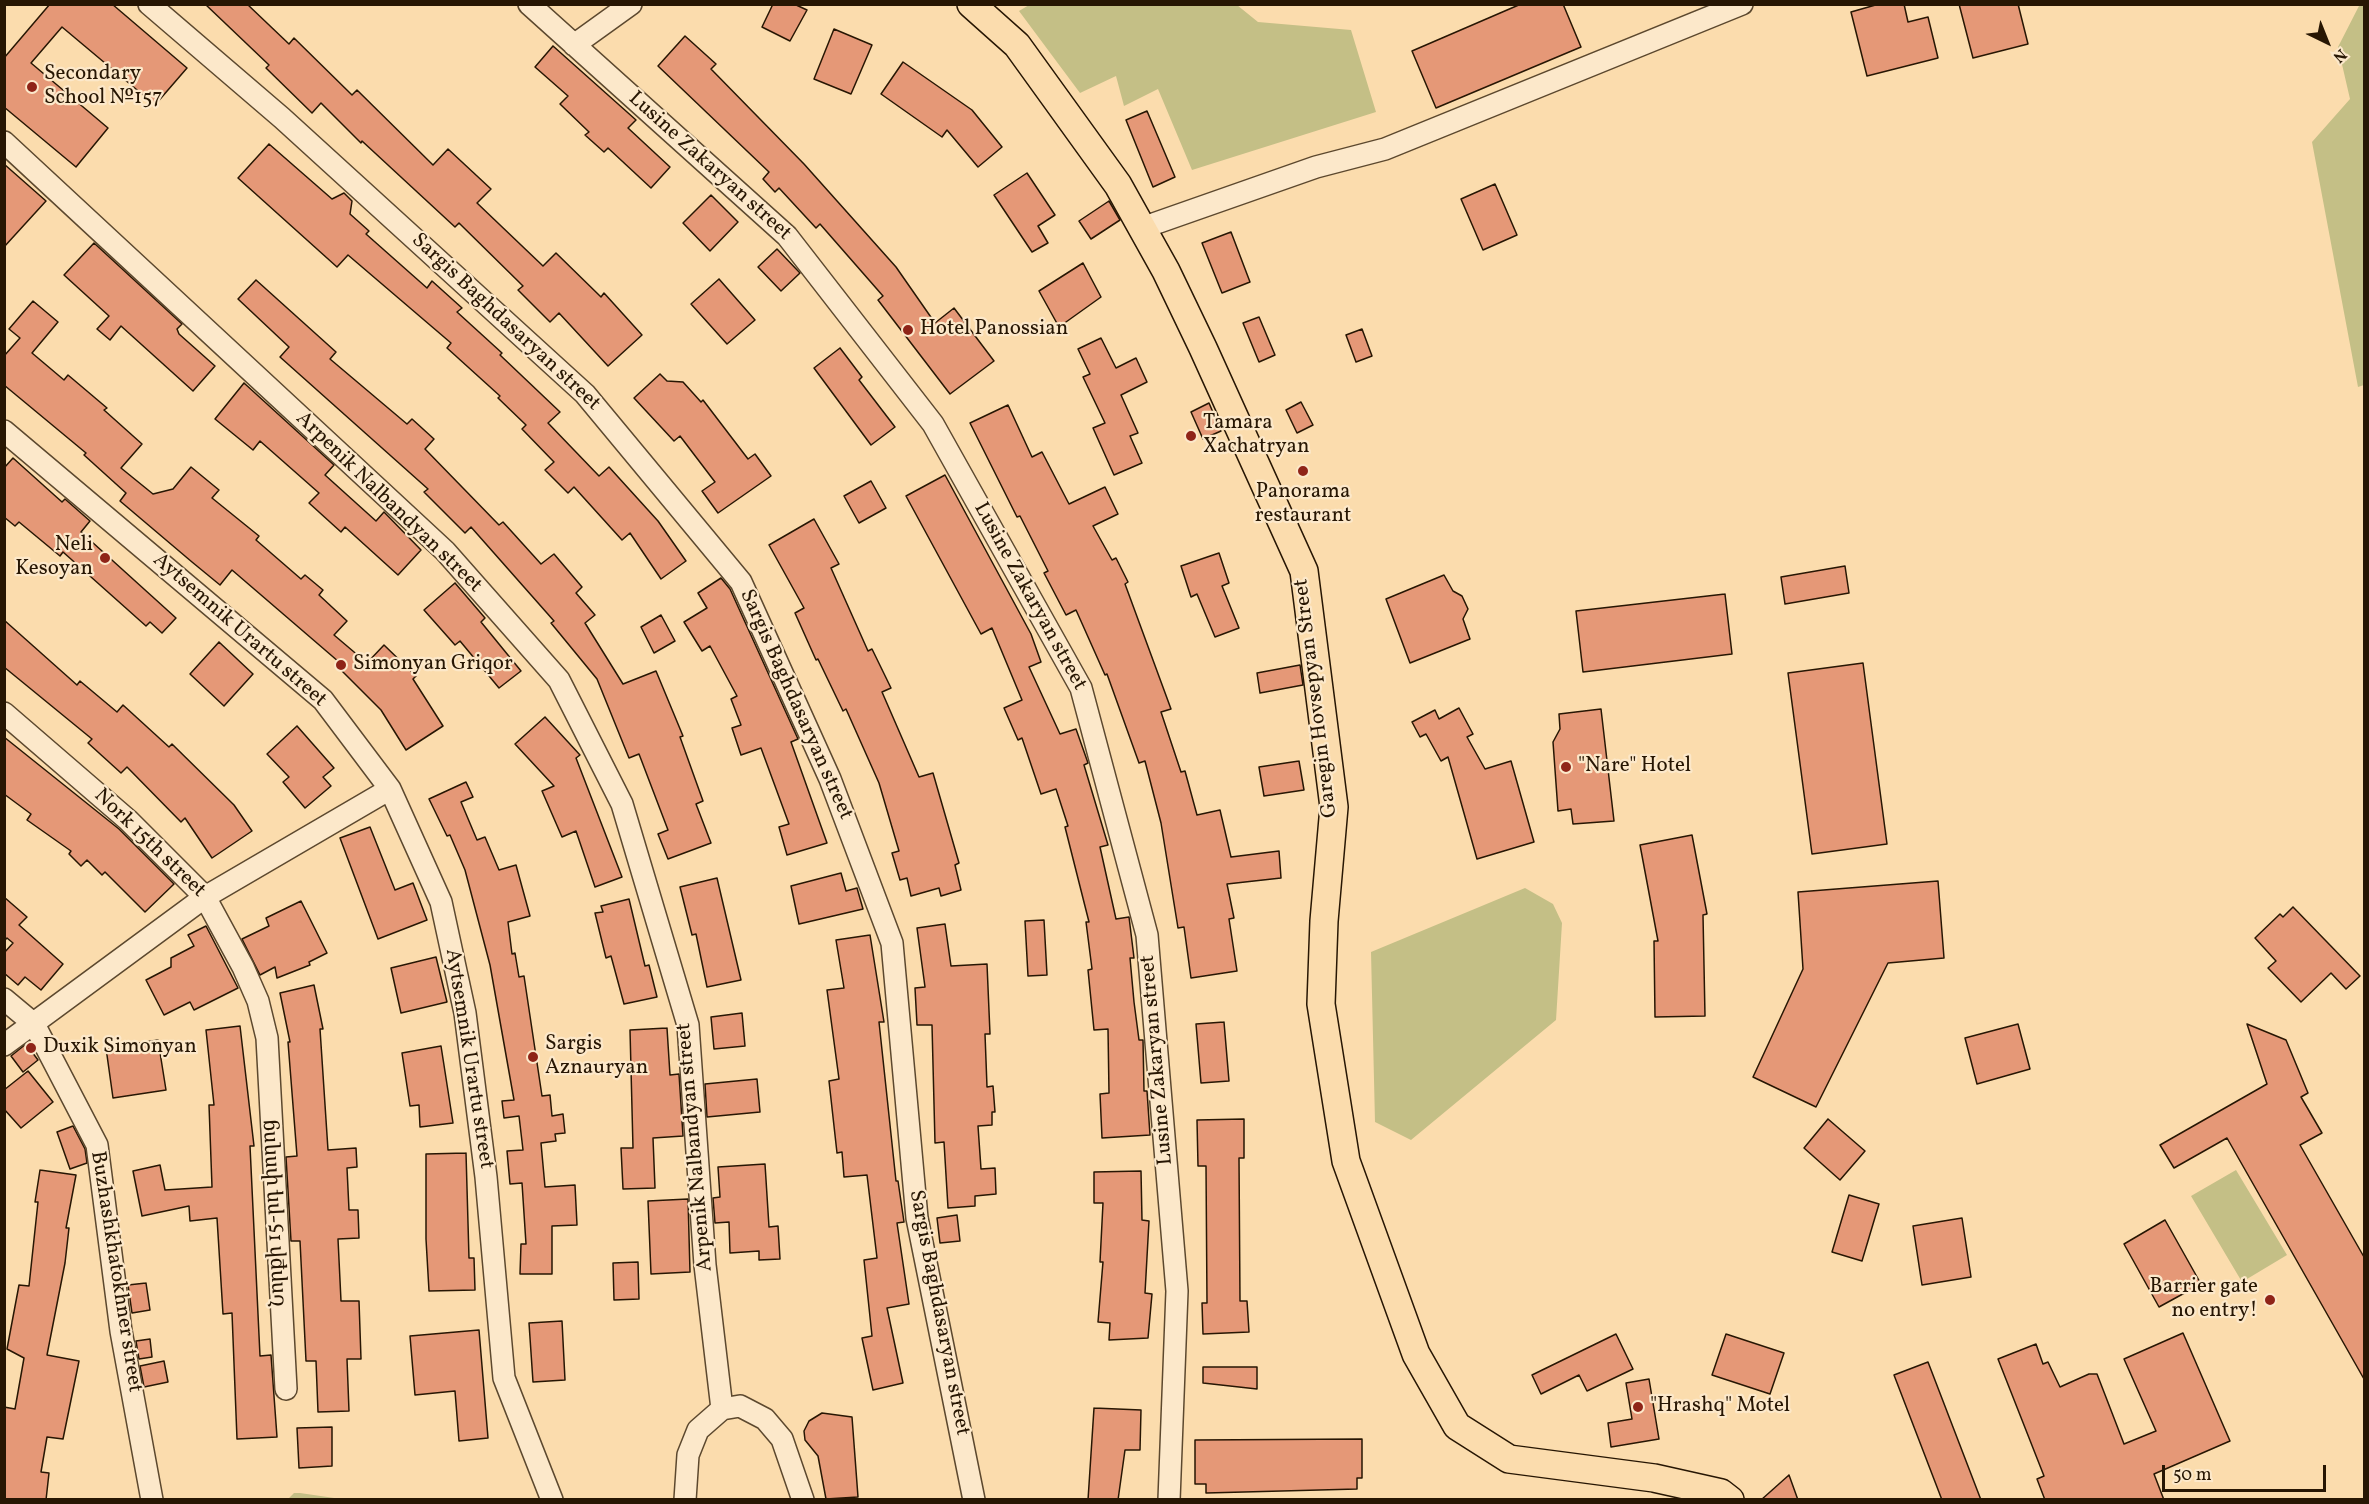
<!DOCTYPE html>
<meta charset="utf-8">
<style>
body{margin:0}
#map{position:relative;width:2369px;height:1504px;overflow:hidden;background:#fbdcad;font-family:Vollkorn,serif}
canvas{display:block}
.frame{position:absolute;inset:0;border:6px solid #271603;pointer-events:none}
.north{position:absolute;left:2297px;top:12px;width:60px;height:60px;-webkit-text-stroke:4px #fce8ca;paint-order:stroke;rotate:137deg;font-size:16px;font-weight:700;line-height:24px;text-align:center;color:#271603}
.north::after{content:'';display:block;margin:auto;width:21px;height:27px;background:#271603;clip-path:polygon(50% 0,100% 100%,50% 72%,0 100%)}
.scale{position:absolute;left:2162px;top:1465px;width:164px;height:27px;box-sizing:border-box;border:3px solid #271603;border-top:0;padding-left:8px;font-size:18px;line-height:21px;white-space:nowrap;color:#271603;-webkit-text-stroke:4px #fce8ca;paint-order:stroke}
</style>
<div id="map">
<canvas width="2369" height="1504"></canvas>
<div class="frame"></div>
<div class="north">N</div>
<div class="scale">50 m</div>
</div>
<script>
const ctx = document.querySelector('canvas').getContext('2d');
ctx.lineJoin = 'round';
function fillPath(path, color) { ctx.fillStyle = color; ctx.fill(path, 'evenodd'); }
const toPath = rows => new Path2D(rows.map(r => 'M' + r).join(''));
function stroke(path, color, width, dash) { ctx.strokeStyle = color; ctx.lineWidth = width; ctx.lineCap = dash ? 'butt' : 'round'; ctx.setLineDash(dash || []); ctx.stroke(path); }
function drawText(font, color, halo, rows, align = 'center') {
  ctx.font = font + ' Vollkorn,"Noto Serif Armenian",serif'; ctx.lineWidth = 4.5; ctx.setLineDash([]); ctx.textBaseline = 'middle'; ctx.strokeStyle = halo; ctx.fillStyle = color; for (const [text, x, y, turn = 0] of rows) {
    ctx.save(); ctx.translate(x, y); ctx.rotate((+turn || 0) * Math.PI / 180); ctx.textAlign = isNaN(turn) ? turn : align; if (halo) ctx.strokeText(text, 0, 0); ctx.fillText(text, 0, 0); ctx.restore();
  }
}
fillPath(toPath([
 [2360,4,2364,5,2364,385,2358,387,2312,142,2350,99,2338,47],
 [1029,5,1237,5,1258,22,1351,30,1376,112,1192,170,1158,89,1124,106,1116,76,1080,93,1019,11],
 [1525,888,1553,904,1562,923,1556,1020,1411,1140,1375,1122,1371,952],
 [2236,1170,2287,1255,2242,1282,2191,1196],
 [294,1493,300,1493,341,1499,288,1499]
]), '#c4bf86');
const building = toPath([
 [50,4,112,4,187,68,155,105,62,27,31,63,108,128,76,167,4,107,4,58,50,4],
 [205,4,247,4,289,44,294,38,352,95,357,90,433,165,448,149,491,189,477,203,543,266,556,253,601,297,604,293,642,335,608,366,559,313,550,322,518,290,523,286,459,223,455,227,362,141,361,143,321,103,312,113,266,68,269,65,205,4],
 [773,4,794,4,807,10,790,41,762,27,773,4],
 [1521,4,1563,4,1581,47,1436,108,1412,51,1521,4],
 [1879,4,1904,4,1908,22,1928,17,1938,58,1867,76,1851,12,1879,4],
 [1959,4,2018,4,2028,44,1973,58,1959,4],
 [834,29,872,45,851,94,814,79,834,29],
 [685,36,716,64,711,69,804,164,896,267,935,323,954,308,994,361,950,394,878,300,883,296,820,224,816,228,779,188,775,192,763,179,769,172,658,66,685,36],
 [553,46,636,120,628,128,670,167,651,188,608,148,604,152,585,135,589,132,560,104,568,96,535,67,553,46],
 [903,62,972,110,1002,147,978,167,947,130,942,137,881,94,903,62],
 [1147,111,1175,177,1153,187,1126,120,1147,111],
 [269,144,332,199,344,193,352,201,350,214,369,231,366,234,427,288,432,281,462,308,457,312,502,353,500,355,560,412,548,423,599,476,609,467,658,521,686,561,661,579,630,533,622,540,574,487,568,493,545,470,554,462,522,429,526,425,498,398,500,396,447,348,451,343,348,255,337,267,238,178,269,144],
 [4,164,46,201,4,247,4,164],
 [1027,173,1055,215,1038,226,1048,243,1032,252,994,195,1027,173],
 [1495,184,1517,235,1483,250,1461,199,1495,184],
 [711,195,738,222,710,251,683,223,711,195],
 [1109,201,1120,220,1091,239,1079,221,1109,201],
 [1231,232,1250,282,1222,293,1202,243,1231,232],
 [94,243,182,324,177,329,179,334,215,366,193,391,121,326,110,340,97,329,109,316,64,275,94,243],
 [777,249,800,273,781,291,758,267,777,249],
 [1083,263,1101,297,1059,327,1039,291,1083,263],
 [719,279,755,320,727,344,691,304,719,279],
 [256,280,336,352,330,359,407,424,412,419,434,439,425,449,499,525,503,522,541,564,554,554,582,587,576,593,595,615,585,623,623,684,656,671,683,736,680,737,703,801,696,804,711,843,668,859,658,834,668,830,639,754,629,758,597,679,551,623,554,621,471,527,465,533,424,492,428,489,280,357,289,347,238,299,256,280],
 [33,301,58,322,32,353,64,380,68,375,107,408,104,410,142,444,121,468,153,494,173,489,191,467,219,490,212,498,259,536,256,540,301,579,305,575,323,590,319,595,347,621,334,635,367,663,384,645,416,676,413,679,443,726,406,750,381,710,336,665,339,662,232,570,220,585,192,562,120,501,126,493,84,455,86,453,4,385,4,356,20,338,9,329,33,301],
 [1259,317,1275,355,1259,362,1243,323,1259,317],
 [1362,329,1372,356,1356,362,1346,335,1362,329],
 [1101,338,1116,368,1136,358,1147,382,1121,395,1138,433,1130,436,1142,463,1114,475,1093,428,1105,423,1083,377,1090,374,1078,349,1101,338],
 [840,348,862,377,859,380,895,427,871,445,814,368,840,348],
 [660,374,667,381,683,382,701,402,703,400,748,459,755,454,771,476,718,513,702,491,715,482,680,436,674,441,634,398,660,374],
 [244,383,334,465,325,475,376,521,384,512,421,550,398,575,345,527,341,532,309,503,319,493,260,441,253,450,215,419,244,383],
 [1301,402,1313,425,1297,433,1286,410,1301,402],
 [1209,403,1221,431,1203,439,1191,412,1209,403],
 [1008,405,1032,457,1042,452,1069,504,1105,487,1118,514,1093,526,1112,560,1116,558,1128,582,1125,584,1171,709,1161,712,1181,772,1185,771,1197,815,1220,810,1231,857,1279,851,1281,878,1227,884,1234,918,1229,919,1237,971,1191,978,1184,927,1178,928,1161,823,1145,761,1139,763,1107,674,1105,675,1076,610,1066,615,1044,573,1048,571,1020,516,1017,517,970,423,1008,405],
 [13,458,62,502,65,499,90,521,81,532,176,618,162,633,150,622,146,626,63,552,60,556,19,522,15,526,4,517,4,468,13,458],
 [945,475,1031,634,1041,662,1029,667,1060,734,1076,729,1088,763,1084,765,1108,845,1100,847,1116,919,1129,917,1134,958,1130,958,1134,1002,1139,1040,1143,1040,1144,1091,1147,1091,1150,1135,1102,1138,1100,1094,1109,1093,1108,1029,1094,1030,1088,970,1092,969,1086,922,1089,922,1065,827,1068,826,1056,789,1041,794,1022,738,1018,740,1004,708,1022,700,992,628,981,634,906,496,945,475],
 [871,481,886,508,859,523,844,496,871,481],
 [814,519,839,564,831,568,868,651,872,649,891,688,882,692,919,777,933,773,959,863,955,865,961,890,941,896,939,888,911,896,907,878,900,880,892,853,899,851,879,783,846,709,843,711,818,659,816,660,795,613,804,608,769,545,814,519],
 [1219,553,1229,583,1222,586,1239,628,1215,637,1197,594,1191,597,1181,566,1219,553],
 [1845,566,1849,593,1785,604,1781,577,1845,566],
 [1444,575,1453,591,1462,596,1468,609,1463,619,1470,639,1410,663,1386,599,1444,575],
 [721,578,730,589,798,739,791,742,827,843,787,855,779,827,789,824,761,748,741,755,732,728,741,725,731,699,737,696,710,646,702,651,684,622,707,608,698,593,721,578],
 [455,583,485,618,481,622,521,671,499,688,460,641,455,645,424,610,455,583],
 [1725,594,1732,654,1583,672,1576,611,1725,594],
 [661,615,675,641,654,653,641,627,661,615],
 [4,620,77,685,80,681,117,712,123,705,169,747,172,744,234,805,252,831,212,858,185,818,181,822,127,767,121,773,88,743,92,739,4,667,4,620],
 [219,642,253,674,224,706,190,674,219,642],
 [1863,663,1887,844,1812,854,1788,673,1863,663],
 [1300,665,1303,685,1260,693,1257,673,1300,665],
 [1459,708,1473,734,1467,737,1485,769,1511,761,1534,842,1477,859,1448,757,1441,761,1426,734,1420,737,1412,722,1435,710,1439,719,1459,708],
 [1601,709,1614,821,1573,824,1571,809,1558,811,1553,742,1560,729,1559,714,1601,709],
 [545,717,580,755,576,758,622,877,595,887,576,831,562,837,542,791,554,786,515,744,545,717],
 [297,726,334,768,323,777,331,786,305,808,283,782,289,777,267,754,297,726],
 [4,737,119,829,174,884,145,912,105,872,102,875,87,860,81,866,69,854,71,851,27,820,31,814,4,794,4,737],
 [1299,761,1304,790,1264,796,1259,767,1299,761],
 [466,782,473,797,461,802,477,840,485,837,499,870,516,865,530,916,508,922,512,954,515,953,519,977,524,976,542,1096,550,1095,552,1116,563,1114,565,1133,555,1134,556,1141,541,1143,545,1187,575,1185,577,1225,552,1226,552,1274,520,1274,521,1244,526,1244,522,1183,510,1184,507,1151,523,1150,519,1116,504,1118,502,1101,514,1100,490,965,465,870,450,835,447,836,429,799,466,782],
 [370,827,395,890,413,883,427,920,378,939,340,838,370,827],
 [1692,835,1707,914,1703,915,1705,1016,1655,1017,1654,941,1658,941,1640,845,1692,835],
 [841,873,846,891,857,888,863,909,799,924,791,886,841,873],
 [717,878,741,980,707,987,696,934,692,935,680,887,717,878],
 [1938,881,1944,958,1888,963,1816,1107,1753,1077,1803,969,1798,892,1938,881],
 [4,897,27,917,19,925,63,964,41,990,25,977,18,985,4,973,4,953,13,943,7,938,4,941,4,897],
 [629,899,645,966,649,965,657,997,624,1004,611,956,606,958,595,913,603,912,601,906,629,899],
 [301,901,327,953,309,962,310,965,277,978,275,967,260,975,242,939,269,926,266,918,301,901],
 [2293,907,2360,976,2346,989,2331,973,2301,1002,2268,968,2276,961,2255,938,2280,914,2283,917,2293,907],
 [1044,920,1047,975,1028,976,1025,921,1044,920],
 [945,924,951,966,987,964,990,1034,985,1034,987,1087,993,1086,995,1112,992,1112,992,1125,978,1126,981,1169,995,1168,996,1194,975,1196,975,1206,948,1208,944,1142,935,1143,932,1025,917,1025,915,988,925,987,917,928,945,924],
 [206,926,238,988,194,1010,190,1002,164,1015,146,980,171,967,171,958,194,946,188,935,206,926],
 [870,935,884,1022,879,1022,896,1181,898,1181,904,1222,897,1223,909,1304,887,1308,903,1383,873,1390,862,1338,872,1336,864,1260,877,1258,867,1175,844,1177,842,1152,837,1153,829,1081,839,1079,827,990,844,988,836,940,870,935],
 [436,957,447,1002,401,1013,391,968,436,957],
 [314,985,323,1029,320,1029,328,1150,356,1148,357,1167,347,1168,349,1210,358,1210,359,1238,338,1239,341,1301,359,1301,361,1359,347,1359,349,1411,318,1412,316,1361,306,1361,300,1241,291,1241,286,1157,297,1156,288,1042,290,1042,280,993,314,985],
 [742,1013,745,1046,714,1049,711,1017,742,1013],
 [1224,1022,1229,1081,1201,1083,1196,1024,1224,1022],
 [2018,1024,2030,1069,1977,1084,1965,1038,2018,1024],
 [2247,1024,2286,1040,2308,1093,2301,1097,2322,1133,2300,1145,2364,1257,2364,1379,2227,1138,2174,1168,2160,1145,2267,1084,2247,1024],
 [240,1026,254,1146,250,1146,260,1356,271,1355,277,1437,237,1439,232,1313,223,1314,217,1218,190,1221,189,1206,142,1216,133,1171,160,1165,165,1190,212,1187,209,1105,214,1105,206,1030,240,1026],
 [667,1028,670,1075,679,1074,683,1136,653,1138,655,1188,623,1189,621,1148,633,1148,630,1030,667,1028],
 [158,1040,166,1090,113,1098,106,1048,158,1040],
 [26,1044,38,1060,23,1072,11,1056,26,1044],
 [441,1046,453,1123,420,1127,419,1105,410,1106,402,1053,441,1046],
 [28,1071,53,1102,21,1128,4,1109,4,1090,28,1071],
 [757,1079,760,1112,707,1117,705,1084,757,1079],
 [1244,1119,1244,1158,1239,1158,1240,1301,1247,1301,1249,1332,1203,1334,1202,1303,1207,1303,1206,1166,1198,1166,1197,1120,1244,1119],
 [1828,1119,1865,1151,1840,1180,1804,1148,1828,1119],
 [73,1126,85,1149,87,1163,70,1169,57,1132,73,1126],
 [466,1153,469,1258,474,1258,475,1290,429,1291,426,1239,426,1154,466,1153],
 [765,1164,769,1227,778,1226,780,1259,759,1260,759,1251,730,1253,729,1222,715,1223,713,1198,720,1197,718,1167,765,1164],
 [40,1170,76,1175,66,1228,69,1228,65,1263,47,1355,79,1361,63,1439,47,1437,41,1472,49,1473,46,1500,4,1500,4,1407,15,1409,24,1358,7,1349,19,1285,29,1286,38,1202,35,1202,40,1170],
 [1141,1171,1142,1220,1149,1221,1145,1293,1152,1294,1148,1338,1109,1340,1110,1323,1098,1322,1103,1262,1100,1262,1103,1203,1094,1203,1094,1172,1141,1171],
 [1849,1195,1879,1204,1862,1261,1832,1252,1849,1195],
 [688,1199,690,1272,651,1274,648,1201,688,1199],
 [957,1215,960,1241,940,1243,937,1218,957,1215],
 [1962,1218,1971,1277,1922,1285,1913,1226,1962,1218],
 [2165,1220,2201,1284,2159,1307,2124,1244,2165,1220],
 [638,1262,639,1299,614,1300,613,1263,638,1262],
 [146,1283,150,1310,132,1313,128,1285,146,1283],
 [562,1321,565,1380,533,1382,529,1323,562,1321],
 [479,1330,488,1438,459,1441,455,1391,415,1395,410,1336,479,1330],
 [2183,1333,2230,1441,2154,1474,2164,1500,2045,1500,2037,1479,2044,1476,1998,1359,2036,1344,2043,1364,2048,1362,2060,1387,2089,1374,2097,1374,2124,1444,2156,1431,2124,1359,2183,1333],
 [1616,1334,1633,1369,1587,1391,1579,1375,1541,1394,1532,1375,1616,1334],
 [1726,1334,1784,1353,1770,1394,1712,1375,1726,1334],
 [150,1339,152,1357,139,1359,136,1341,150,1339],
 [164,1361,168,1382,144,1387,140,1366,164,1361],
 [1928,1362,1981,1500,1942,1500,1894,1375,1928,1362],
 [1203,1367,1257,1367,1257,1389,1203,1383,1203,1367],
 [1649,1379,1659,1439,1611,1447,1608,1423,1632,1419,1626,1383,1649,1379],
 [1094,1408,1141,1410,1140,1450,1125,1450,1118,1500,1088,1500,1094,1408],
 [822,1413,852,1417,858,1497,826,1499,818,1456,805,1440,804,1431,809,1421,822,1413],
 [332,1427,332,1466,299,1468,297,1428,332,1427],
 [1362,1439,1362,1478,1357,1478,1357,1489,1206,1493,1206,1484,1195,1484,1195,1440,1362,1439],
 [1789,1475,1798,1500,1761,1500,1789,1475]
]);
fillPath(building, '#e59877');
stroke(building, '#271603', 1.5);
const minor = toPath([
 [149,4,282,118,585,394,741,582,830,779,892,943,917,1218,974,1500],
 [529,4,787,236,933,424,1081,688,1147,935,1177,1291,1169,1500],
 [574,45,631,4],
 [4,142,445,551,559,680,622,804,688,1025,705,1265,722,1409],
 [1142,228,1316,167,1385,149,1742,4],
 [4,431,323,700,390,789,441,902,465,1013,486,1177,504,1378,552,1500],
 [4,713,128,820,205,897,243,967,258,1001,267,1038,286,1389],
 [4,999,34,1024,97,1145,121,1331,152,1500],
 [4,1045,205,897,390,789],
 [685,1500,688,1455,698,1430,722,1409,740,1406,765,1419,782,1439,803,1500]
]);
const major = toPath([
 [971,4,1017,45,1118,185,1166,271,1203,348,1304,571,1334,807,1324,921,1321,1004,1346,1161,1416,1354,1457,1426,1509,1459,1654,1478,1721,1493,1730,1500]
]);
stroke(minor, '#5c482e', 24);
stroke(major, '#271603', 30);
stroke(minor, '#fce8ca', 21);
stroke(major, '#fbdcad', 27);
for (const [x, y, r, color] of [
 [32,87,6,"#8f2418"],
 [908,330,6,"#8f2418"],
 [1191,436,6,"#8f2418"],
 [1303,471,6,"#8f2418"],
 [105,558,6,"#8f2418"],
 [341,665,6,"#8f2418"],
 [1566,767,6,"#8f2418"],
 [31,1048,6,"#8f2418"],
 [533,1057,6,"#8f2418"],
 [2270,1300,6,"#8f2418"],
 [1638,1407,6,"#8f2418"]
]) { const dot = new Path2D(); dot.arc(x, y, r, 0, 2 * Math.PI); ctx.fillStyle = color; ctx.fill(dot); stroke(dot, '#fce8ca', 2); }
drawText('21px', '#271603', '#fce8ca', [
 ["Secondary",44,75],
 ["School №157",44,99],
 ["Hotel Panossian",920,330],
 ["Tamara",1203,424],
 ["Xachatryan",1203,448],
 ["Panorama",1303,493,"center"],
 ["restaurant",1303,517,"center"],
 ["Neli",93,546,"right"],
 ["Kesoyan",93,570,"right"],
 ["Simonyan Griqor",353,665],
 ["\"Nare\" Hotel",1578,767],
 ["Sargis",545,1045],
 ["Aznauryan",545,1069],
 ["Duxik Simonyan",43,1048],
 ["Barrier gate",2258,1288,"right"],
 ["no entry!",2258,1312,"right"],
 ["\"Hrashq\" Motel",1650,1407]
], 'left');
drawText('21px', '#271603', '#fce8ca', [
 ["Lusine Zakaryan street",709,167,42],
 ["Sargis Baghdasaryan street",505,323,43],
 ["Arpenik Nalbandyan street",388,503,44],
 ["Lusine Zakaryan street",1029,597,61],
 ["Aytsemnik Urartu street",239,631,41],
 ["Garegin Hovsepyan Street",1317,698,-97],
 ["Sargis Baghdasaryan street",795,705,66],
 ["Nork 15th street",149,844,44],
 ["Aytsemnik Urartu street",468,1059,81],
 ["Lusine Zakaryan street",1158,1060,-95],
 ["Arpenik Nalbandyan street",696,1147,-95],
 ["Նորքի 15-րդ փողոց",275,1213,-93],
 ["Buzhashkhatokhner street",115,1272,81],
 ["Sargis Baghdasaryan street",938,1313,79]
]);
</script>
